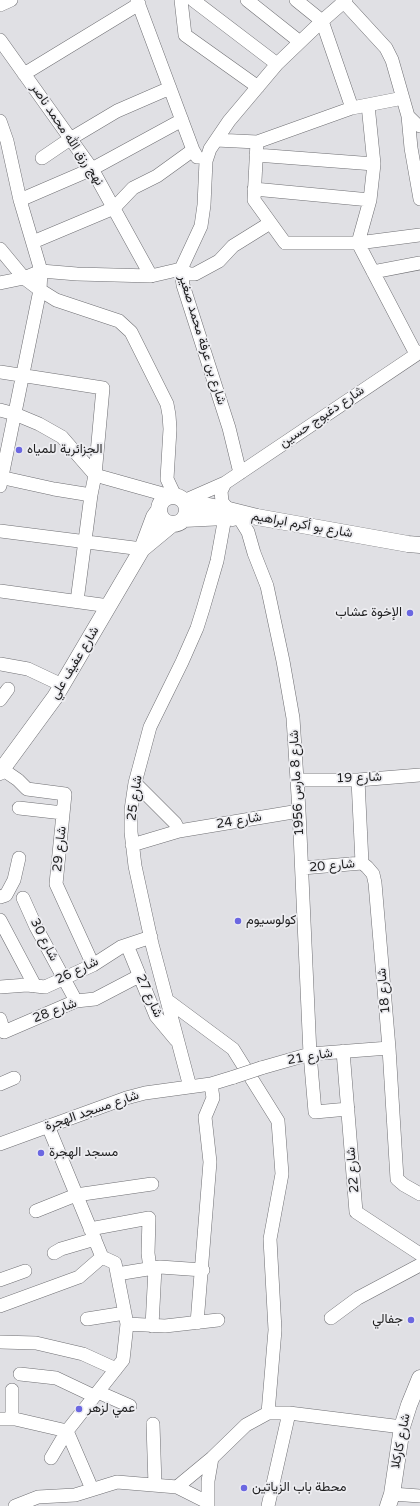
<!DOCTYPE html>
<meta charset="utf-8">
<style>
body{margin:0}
canvas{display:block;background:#e0e0e4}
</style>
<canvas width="420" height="1506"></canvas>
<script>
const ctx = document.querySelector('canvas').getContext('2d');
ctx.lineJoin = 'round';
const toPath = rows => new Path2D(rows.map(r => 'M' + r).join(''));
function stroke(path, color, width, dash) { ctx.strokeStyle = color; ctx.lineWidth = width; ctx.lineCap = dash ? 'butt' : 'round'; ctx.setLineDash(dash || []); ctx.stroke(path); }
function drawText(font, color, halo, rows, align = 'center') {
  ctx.font = font + ' "Varela Round",Vazirmatn,sans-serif'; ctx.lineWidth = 3.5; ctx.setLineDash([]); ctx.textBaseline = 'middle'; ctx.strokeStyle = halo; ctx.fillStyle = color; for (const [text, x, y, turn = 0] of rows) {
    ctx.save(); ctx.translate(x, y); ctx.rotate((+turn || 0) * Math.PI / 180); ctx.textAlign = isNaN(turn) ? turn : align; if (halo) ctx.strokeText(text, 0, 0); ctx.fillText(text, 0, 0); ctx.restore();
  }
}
const minor = toPath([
 [137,0,193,150,197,157],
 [181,0,185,35,258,87],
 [193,0,277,64],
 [247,0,300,42],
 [296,0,322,21,352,108],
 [342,0,386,48,392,60,408,116,416,124,420,126],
 [0,5,11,0],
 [0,40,92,169,151,276],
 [24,74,139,4],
 [368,105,374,164,370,200,358,243,420,235],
 [408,116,411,148,420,199],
 [0,121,7,141,20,200,41,271,40,290,0,486],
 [216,140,257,142,254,200,285,243,358,243,416,354],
 [257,142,352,108,403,98],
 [256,155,374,164],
 [42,158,70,139,117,111,170,88],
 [254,189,370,200],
 [20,200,92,169,182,120],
 [33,242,114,208,133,188,157,176,193,150],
 [0,249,24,278,40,290,56,300,119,321,131,332,167,404,169,415,170,429,167,479,175,496],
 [373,272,420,263],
 [0,283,24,278,41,271,77,274,151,276,181,269,189,274,195,274,219,261,233,246,270,223],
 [0,372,103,388,95,475,91,495,77,601],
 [0,410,15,414,39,424,62,437,95,475,170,496],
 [240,473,229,428,183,285,181,269,201,226,204,205,206,161,210,149,229,121,277,64,322,21,346,0],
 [0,477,54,489,91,495],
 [225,483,221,491,222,502,229,510],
 [184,501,225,483,420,352],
 [240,519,248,532,254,553,267,586,283,661,293,718,299,811,310,1054,315,1112,348,1109],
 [0,531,142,549],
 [0,591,109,606],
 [0,664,28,669,62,685],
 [0,700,8,689],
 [2,769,18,780,27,789,65,794,56,884,93,965],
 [298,780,358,780,420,775],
 [358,780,362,863,367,867,373,874,375,883,389,1048,397,1179,404,1185,420,1194],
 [19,808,63,813],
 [179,831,299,811],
 [132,845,179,831,175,823,135,783],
 [302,868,362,863],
 [0,897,6,895,14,880,19,858],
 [23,898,36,927,76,1001],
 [0,920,35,986],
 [127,945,156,1016,176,1040],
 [0,987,27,985,45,987,93,965,121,947,151,937],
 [167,1000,233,1049,278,1121,282,1174,270,1239,275,1330,268,1413],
 [0,1019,4,1032,76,1001,95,999,139,976],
 [343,1051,356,1212,420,1254],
 [261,1068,310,1054,389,1048],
 [0,1084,14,1078],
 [190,1087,152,944,135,866,131,832,131,810,135,783,150,727,182,662,197,628,203,609,217,561,225,517],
 [48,1126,102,1257,115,1263,127,1324,123,1360,67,1431,51,1458],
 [0,1144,126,1098,145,1093,211,1084,234,1077],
 [36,1211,76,1195,152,1184],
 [90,1229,149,1218,148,1253,150,1269],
 [54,1253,61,1249,95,1239],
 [117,1274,160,1267,203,1270],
 [0,1280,25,1271],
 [0,1306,79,1277,102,1257],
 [331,1318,358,1298,420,1265],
 [87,1319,125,1313],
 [197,1323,210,1162,205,1117,213,1098,211,1084],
 [127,1324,165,1326,218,1320],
 [152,1326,155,1268],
 [0,1342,36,1343,83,1354,116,1369],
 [20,1374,56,1378,94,1396],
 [98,1392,130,1406],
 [0,1419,15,1419,67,1431,92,1489],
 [12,1419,12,1390],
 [153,1424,155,1485],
 [177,1487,207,1502],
 [392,1494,420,1496],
 [15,1506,38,1497,75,1495,117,1482,177,1487,212,1458,246,1425,268,1413,289,1413,402,1427],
 [208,1506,208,1481,212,1458],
 [268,1506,289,1413]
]);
const major = toPath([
 '159 510a14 14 0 1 1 28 0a14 14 0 1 1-28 0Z',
 [184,501,229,510,257,517,408,544,420,545],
 [159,510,154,517,142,549,171,525],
 [184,519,225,517,233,518],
 [0,772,55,697,142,549],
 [388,1506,392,1494,402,1427,409,1405,420,1378]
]);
stroke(minor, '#6f6f73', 14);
stroke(major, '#6f6f73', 17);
stroke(minor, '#fff', 13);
stroke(major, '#fff', 16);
const minorBridge = toPath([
 [234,1077,261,1068]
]);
stroke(minorBridge, '#6f6f73', 14, []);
stroke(minorBridge, '#fff', 13);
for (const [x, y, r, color] of [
 [19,450,4,"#6b67e1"],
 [410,613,4,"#6b67e1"],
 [238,921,4,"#6b67e1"],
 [41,1153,4,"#6b67e1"],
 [411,1320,4,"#6b67e1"],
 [79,1409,4,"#6b67e1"],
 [244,1488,4,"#6b67e1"]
]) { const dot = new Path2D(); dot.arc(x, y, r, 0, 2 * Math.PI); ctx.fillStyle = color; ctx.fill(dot); stroke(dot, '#ededf1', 1.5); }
drawText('13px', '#1f1f20', '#ededf1', [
 ["نهج رزق الله محمد ناصر",67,135,56],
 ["شارع بن عرفة محمد صغير",202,340,73],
 ["شارع دغبوج حسين",322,417,-34],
 ["شارع بو أكرم ابراهيم",302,525,10],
 ["شارع عفيف علي",75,663,-59],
 ["شارع 19",359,778,-2],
 ["شارع 8 مارس 1956",297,783,-93],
 ["شارع 25",135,798,-82],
 ["شارع 24",239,821,-10],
 ["شارع 29",60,849,-84],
 ["شارع 20",332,866,-5],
 ["شارع 30",44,940,63],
 ["شارع 26",77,971,-26],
 ["شارع 18",384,991,-95],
 ["شارع 27",149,996,65],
 ["شارع 28",55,1011,-21],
 ["شارع 21",310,1057,-10],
 ["شارع مسجد الهجرة",92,1111,-19],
 ["شارع 22",353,1170,-95],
 ["شارع كاركلا",401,1441,-79]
]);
drawText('13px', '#1f1f20', '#ededf1', [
 ["الجزائرية للمياه",27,450],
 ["الإخوة عشاب",402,613,"right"],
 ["كولوسيوم",246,921],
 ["مسجد الهجرة",49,1153],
 ["جفالي",403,1320,"right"],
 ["عمي لزهر",87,1409],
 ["محطة باب الزياتين",252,1488]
], 'left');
</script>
